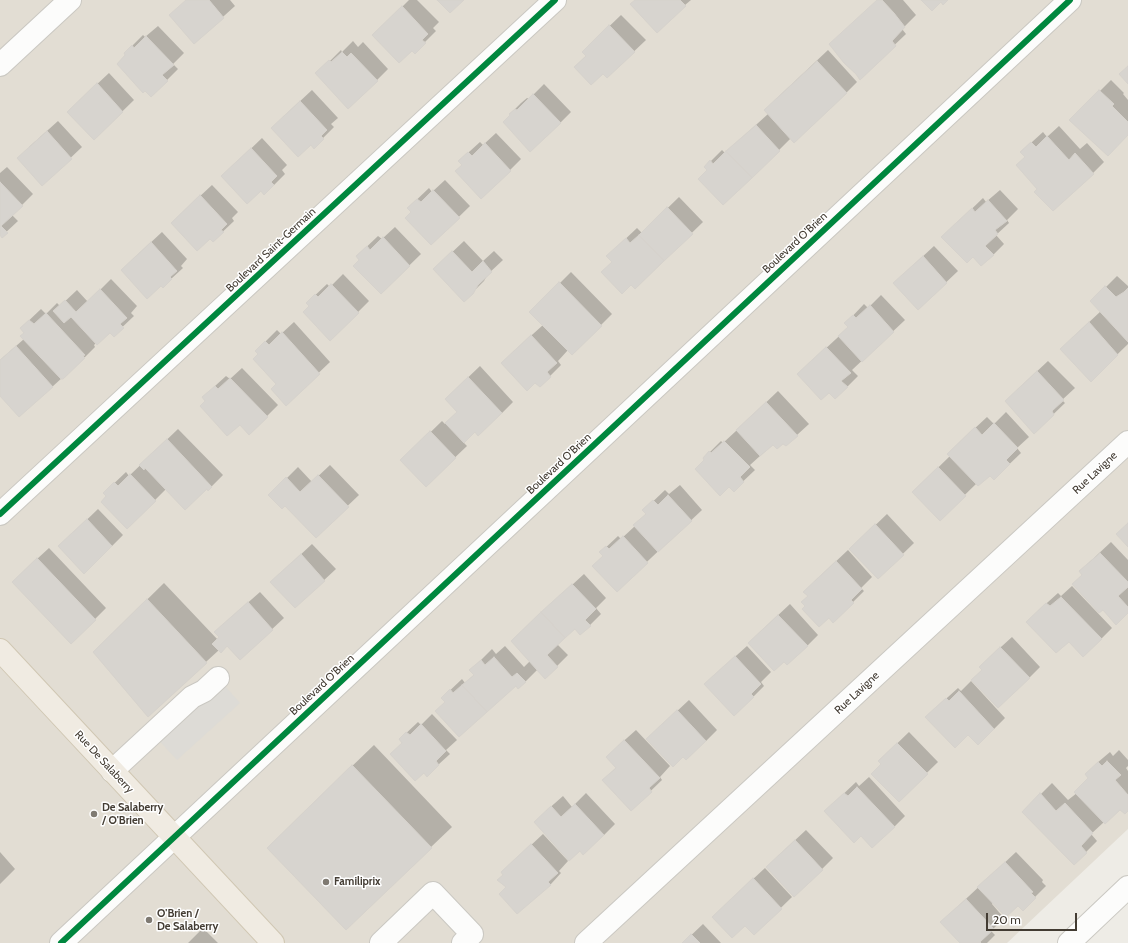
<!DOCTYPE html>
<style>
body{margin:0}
#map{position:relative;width:1128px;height:943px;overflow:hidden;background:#eeece6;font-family:Cabin,sans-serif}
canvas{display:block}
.scale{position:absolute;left:986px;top:913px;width:91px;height:18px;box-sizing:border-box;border:2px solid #433c33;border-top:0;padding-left:5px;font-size:12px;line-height:14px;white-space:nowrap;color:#433c33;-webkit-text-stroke:3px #fff;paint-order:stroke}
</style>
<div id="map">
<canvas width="1128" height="943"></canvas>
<div class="scale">20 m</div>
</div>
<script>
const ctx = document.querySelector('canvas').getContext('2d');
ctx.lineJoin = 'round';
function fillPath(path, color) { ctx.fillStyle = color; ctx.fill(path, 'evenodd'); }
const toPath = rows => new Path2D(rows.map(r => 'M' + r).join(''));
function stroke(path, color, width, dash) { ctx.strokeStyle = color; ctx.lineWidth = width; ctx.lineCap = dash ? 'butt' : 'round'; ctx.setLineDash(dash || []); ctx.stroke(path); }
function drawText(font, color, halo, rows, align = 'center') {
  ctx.font = font + ' Cabin,sans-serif'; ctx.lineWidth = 3; ctx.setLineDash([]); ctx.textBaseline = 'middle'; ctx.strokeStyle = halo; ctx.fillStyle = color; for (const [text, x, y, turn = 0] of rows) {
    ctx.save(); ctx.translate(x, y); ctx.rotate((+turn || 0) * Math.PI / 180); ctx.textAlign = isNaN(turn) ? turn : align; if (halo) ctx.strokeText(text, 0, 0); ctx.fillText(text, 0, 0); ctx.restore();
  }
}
fillPath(toPath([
 [0,0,1128,0,1128,829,1007,943,0,943]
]), '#e2ddd3');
fillPath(toPath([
 [218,678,240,703,177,760,152,733]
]), '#dddbd6');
fillPath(toPath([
 [186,0,230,0,235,6,194,43],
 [409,0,417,0,439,22,433,28,436,31,415,52,385,24],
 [636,0,691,0,685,5],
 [877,0,903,0,916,15,902,29,906,34,860,78],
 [621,15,646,40,607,77,603,73,575,67,587,55,594,41],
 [158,26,184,53,173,64,178,69,167,80,127,55,125,53,143,35,145,37],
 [353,41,358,47,363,42,388,69,377,80,317,74,341,50,342,52],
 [828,50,857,82,846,93,791,138,779,150,708,170,705,167,722,150,725,153,768,114,776,99],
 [109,73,134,100,94,139,79,101],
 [1111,80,1124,93,1123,94,1128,100,1128,134,1071,120],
 [544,84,571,112,560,123,511,116,510,114,521,103,527,98,529,99],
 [312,90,338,118,331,124,334,127,323,138,283,117],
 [58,121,82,147,42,185,29,147],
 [1059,126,1080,149,1087,143,1104,162,1093,173,1038,189,1026,157,1021,152,1043,132,1047,137],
 [496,133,521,159,510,170,463,165,459,161,480,142,483,145],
 [262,138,287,165,282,170,285,174,274,185,234,165],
 [7,167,33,194,12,215,18,221,2,236,0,234,0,173],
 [445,180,470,206,431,244,412,212,408,208,429,188,432,192],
 [212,185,238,212,232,218,234,221,213,241,183,212],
 [1000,190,1018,209,1007,220,1009,223,996,235,1004,244,993,255,954,226,983,198,986,202],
 [679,197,703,222,635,288,613,261,619,245,637,228,642,233],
 [395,227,421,254,381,293,357,256,378,236,382,239],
 [162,232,187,259,181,266,183,268,171,279,133,259],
 [464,241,483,261,494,251,503,260,488,274,484,281,464,301,446,258],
 [934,246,958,271,919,308,906,272],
 [571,272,612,314,572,354,568,350,558,361,561,365,550,376,535,381,513,352,543,325,531,312],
 [343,274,369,301,358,312,310,306,307,303,327,284,330,287],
 [1117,276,1128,286,1128,344,1091,380,1072,338,1101,311,1092,301],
 [111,279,137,306,131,313,134,316,114,335,110,331,96,343,94,345,95,347,84,358,52,387,0,394,0,360,24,339,25,332,21,328,41,309,46,314,57,303,60,306,77,290,88,302],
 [881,295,905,320,852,370,858,376,847,387,810,363,849,327,846,323,864,304,868,308],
 [294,322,330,362,286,404,277,384,260,354,256,351,277,330,281,334],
 [1048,361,1075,388,1062,400,1065,403,1034,433,1017,390],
 [480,366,513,402,502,413,475,431,463,442,467,446,426,485,402,460,442,421,445,424,458,412,457,388],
 [242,368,278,405,267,416,240,424,206,401,215,386,226,376,230,379],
 [778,391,809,424,786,445,783,442,773,444,760,456,750,465,755,470,734,490,704,458,721,441,723,443,736,431],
 [1006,412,1029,437,1017,448,1021,453,994,479,990,474,977,483,940,519,913,492,950,456,959,443,987,417,994,424],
 [178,429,223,475,208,490,207,488,166,489,155,500,107,496,104,493,126,472,129,476],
 [330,465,359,495,316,536,285,505,270,495,298,467,312,482],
 [680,485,702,510,617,590,604,556,601,552,618,536,621,539,635,526,647,513,644,510,665,490,669,494],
 [98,509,123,535,112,546,71,535],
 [887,514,914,543,878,578,862,538],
 [1111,542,1128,560,1128,612,1103,609,1083,574,1080,571],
 [312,544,336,569,295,607,283,571],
 [49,548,106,608,95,619,24,571],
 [848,550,872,577,861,588,864,591,853,602,829,617,806,606,815,581],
 [584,574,606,598,596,608,601,614,590,625,575,628,557,644,568,655,557,666,538,669,525,682,516,685,446,702,442,698,462,679,465,683,474,675,471,670,492,649,496,654,505,646,524,667,530,661,523,630],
 [164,583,218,640,227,621,260,592,284,618,240,659,227,645,219,650,148,715,111,635],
 [1072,586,1112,628,1101,639,1069,640,1038,611,1058,593,1061,596],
 [790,604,818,635,807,646,760,632],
 [1012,637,1040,667,1029,678,983,670,991,656],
 [747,646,771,672,761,682,764,686,753,697,717,673],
 [971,681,1005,718,994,729,938,706,958,688,961,691],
 [689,700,717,730,706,741,659,728],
 [432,714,457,740,446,750,450,754,427,775,400,739,418,722,421,725],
 [636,730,670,766,660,777,662,780,631,810,603,780,617,767,618,746],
 [909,732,938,762,899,800,882,764,879,761],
 [374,745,452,827,431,847,289,827],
 [1119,750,1128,760,1128,766,1126,768,1128,771,1128,810,1120,808,1104,822,1091,834,1097,841,1086,852,1023,812,1052,783,1068,800,1077,793,1089,778,1097,763,1110,752,1113,756],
 [869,777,905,816,894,827,837,800,856,782,859,786],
 [586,793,615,824,604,835,546,811,563,796,572,807],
 [806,830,833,858,822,869,778,856],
 [543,834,568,861,559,871,561,873,551,884,517,912,507,887,504,875,514,861],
 [0,852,15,869,0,884],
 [1016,852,1043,880,1042,882,1046,886,1023,909,1018,904,993,902,992,904,1004,918,991,931,995,935,987,943,961,943,953,911],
 [765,868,792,897,754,934,745,924,724,906],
 [703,924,721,943,683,943],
 [203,928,218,943,188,943]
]), '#0003');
const building = toPath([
 [186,0,209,0,224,18,194,44,169,15,186,0],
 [437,0,464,0,450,13,437,0],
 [635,0,680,0,686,6,657,33,630,4,635,0],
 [877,0,882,0,894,13,905,27,892,41,896,46,860,80,856,74,844,63,829,44,877,0],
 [921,0,948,0,943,5,941,2,932,11,921,0],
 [402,6,428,34,422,40,426,43,415,54,412,51,399,63,372,35,402,6],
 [609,25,635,52,607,78,603,74,591,85,574,67,586,56,582,52,609,25],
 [146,36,174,65,162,75,168,81,151,97,145,91,143,93,117,64,125,55,124,53,132,45,134,48,146,36],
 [342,52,347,57,351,53,378,81,348,109,315,73,329,60,331,62,342,52],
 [817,61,847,93,794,143,764,110,817,61],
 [1128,66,1128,84,1119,74,1128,66],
 [97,83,123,112,94,140,67,112,97,83],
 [1099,90,1114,104,1112,106,1128,122,1128,135,1108,156,1069,120,1099,90],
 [533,94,561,123,530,152,503,122,510,115,509,114,515,109,517,110,533,94],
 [300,101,327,130,321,136,324,139,314,149,311,145,298,157,271,128,300,101],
 [756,125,780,151,752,178,726,151,756,125],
 [47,131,72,159,42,186,17,158,47,131],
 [1047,136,1069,160,1075,153,1094,174,1053,211,1034,192,1037,189,1016,165,1025,157,1020,152,1031,142,1036,147,1047,136],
 [485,143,511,171,481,199,455,171,462,165,458,161,468,152,472,156,485,143],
 [251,148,277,176,271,182,274,185,264,195,261,191,247,204,221,176,251,148],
 [726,151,752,178,723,205,698,179,707,170,704,167,710,160,713,164,726,151],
 [0,182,23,206,1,226,8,233,2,238,0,235,0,182],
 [433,190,460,218,431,245,405,218,411,212,407,208,417,199,421,202,433,190],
 [200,195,227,224,221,230,224,232,213,242,210,239,197,251,171,223,200,195],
 [988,200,1007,221,995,230,998,234,985,246,994,255,981,266,973,257,967,263,941,237,972,208,975,212,988,200],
 [667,207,693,234,664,261,639,235,667,207],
 [639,235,664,261,635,289,631,285,622,294,601,272,612,262,606,256,626,238,630,243,639,235],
 [383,237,410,266,381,294,353,266,359,260,356,256,367,246,370,250,383,237],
 [151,242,177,271,170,277,172,279,163,288,161,286,147,299,121,270,151,242],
 [452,251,472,272,483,261,492,272,478,285,473,294,464,302,433,269,452,251],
 [923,256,947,283,918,310,893,283,923,256],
 [559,282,602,326,572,355,529,312,559,282],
 [331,284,359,313,330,341,303,312,309,306,306,303,315,294,318,297,331,284],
 [1105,286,1116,297,1124,292,1128,288,1128,342,1090,301,1105,286],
 [100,289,127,318,120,324,124,328,114,337,110,333,97,345,71,317,64,323,53,311,65,300,76,312,100,289],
 [870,305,894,332,862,362,838,336,848,327,844,323,853,315,856,318,870,305],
 [46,313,85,355,83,356,85,358,63,379,61,379,20,336,24,333,20,328,29,320,34,324,46,313],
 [1089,322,1118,355,1091,382,1060,349,1089,322],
 [282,332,320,374,286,406,271,389,276,384,253,359,258,354,255,351,265,341,269,345,282,332],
 [531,335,557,363,547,372,551,377,540,387,535,383,527,391,501,363,531,335],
 [16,346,53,387,19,417,0,396,0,360,16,346],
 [826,347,851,373,841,381,848,387,835,399,829,393,821,400,797,374,826,347],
 [1037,371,1064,400,1052,411,1054,415,1034,434,1005,401,1037,371],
 [468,377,502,413,478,436,475,432,464,443,445,423,457,412,445,399,468,377],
 [230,378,268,417,249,435,240,425,227,436,200,406,205,401,202,397,215,386,218,389,230,378],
 [766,402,798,436,786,446,783,444,777,449,773,445,760,456,736,430,766,402],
 [994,423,1018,448,1006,460,1010,464,994,480,990,476,978,486,947,454,975,427,982,435,994,423],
 [430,431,456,458,426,487,400,460,430,431],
 [167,439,212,487,208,491,207,489,185,510,145,468,144,470,139,465,167,439],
 [724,441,750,467,740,477,744,482,734,492,729,487,720,496,695,469,704,460,703,458,709,451,711,453,724,441],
 [938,467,966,496,940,521,912,492,938,467],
 [130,474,156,501,127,529,101,502,106,496,103,493,114,482,118,486,130,474],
 [318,475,349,507,316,538,285,506,282,509,268,495,286,477,300,492,318,475],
 [668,495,692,521,658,552,633,525,646,514,642,510,653,500,658,505,668,495],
 [87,519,112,546,84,574,58,546,87,519],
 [1128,523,1128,547,1116,534,1128,523],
 [875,524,904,555,878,579,849,549,875,524],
 [623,536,648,563,617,592,592,566,603,556,599,552,606,546,609,549,623,536],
 [1100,553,1128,582,1128,587,1118,596,1128,607,1128,613,1116,625,1103,610,1099,613,1072,584,1082,575,1079,571,1100,553],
 [301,554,325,581,295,608,270,582,301,554],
 [37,558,96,620,71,644,12,582,37,558],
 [836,561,862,589,851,600,854,603,833,623,829,618,819,627,802,609,805,606,801,602,808,596,803,592,836,561],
 [572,584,596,609,585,620,591,626,580,635,575,629,565,638,541,612,572,584],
 [1061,597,1102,639,1083,657,1069,642,1056,653,1026,622,1046,603,1050,606,1061,597],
 [147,599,207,663,148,717,93,652,147,599],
 [248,602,273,630,240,660,227,646,221,653,212,644,219,637,214,632,248,602],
 [541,612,565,638,547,655,558,667,545,679,511,641,541,612],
 [778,615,808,646,787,665,784,662,774,671,748,643,778,615],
 [1000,647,1030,678,998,708,971,680,982,670,979,667,1000,647],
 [735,656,761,684,751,694,754,697,734,716,704,684,735,656],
 [494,657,512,677,517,673,526,682,518,689,516,686,487,712,462,685,474,675,469,670,481,660,485,665,494,657],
 [462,685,487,712,459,737,435,711,445,702,441,698,450,689,453,693,462,685],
 [959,691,994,729,978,745,968,735,955,748,925,717,946,698,949,701,959,691],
 [677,710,706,741,686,760,683,757,673,767,646,739,677,710],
 [421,724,446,751,436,761,439,765,427,777,424,773,415,781,390,754,402,743,399,739,406,732,410,735,421,724],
 [624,740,660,778,649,788,652,792,631,811,602,780,616,768,606,757,624,740],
 [897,743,928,774,899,802,871,774,881,764,878,761,897,743],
 [1107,761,1121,775,1115,780,1128,795,1128,811,1125,814,1120,810,1105,824,1074,792,1088,778,1085,774,1098,762,1102,766,1107,761],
 [352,765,432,848,346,930,267,848,352,765],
 [857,787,895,827,872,848,861,836,854,843,824,811,844,793,848,796,857,787],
 [1040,793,1056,811,1065,803,1093,833,1081,846,1087,853,1074,865,1022,812,1040,793],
 [575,804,604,835,583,855,580,851,569,861,534,822,551,806,561,817,575,804],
 [795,840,823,870,794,897,766,867,795,840],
 [531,844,558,873,548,882,551,885,517,914,499,894,506,887,497,880,503,875,501,872,531,844],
 [1005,862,1033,892,1031,893,1036,898,1023,911,1018,906,1006,917,977,887,1005,862],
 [753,878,782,909,754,935,745,926,732,938,712,917,753,878],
 [966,899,994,929,980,942,981,943,960,943,940,922,966,899],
 [691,934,700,943,682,943,691,934]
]);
fillPath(building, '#d7d4cf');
stroke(building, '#d6d2cc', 1);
const minor = toPath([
 [0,65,70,0],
 [0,514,555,0],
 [112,771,192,697,204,691,218,678],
 [61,943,1070,0],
 [381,943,433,893,472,934,463,943],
 [586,943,1128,442],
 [1069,943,1128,887]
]);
const major = toPath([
 [0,650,273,943]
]);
stroke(minor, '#cac8c2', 24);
stroke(major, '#d0c7b3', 24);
stroke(minor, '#fcfcfb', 22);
stroke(major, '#f0ebe2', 22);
stroke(toPath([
 [0,514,555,0],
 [61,943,1070,0]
]), '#00873e', 6);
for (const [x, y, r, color] of [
 [94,814,4,"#7f7a72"],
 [326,882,4,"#7f7a72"],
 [149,920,4,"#7f7a72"]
]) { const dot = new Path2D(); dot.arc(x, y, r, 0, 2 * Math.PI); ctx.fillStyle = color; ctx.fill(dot); stroke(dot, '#fff', 1.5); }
drawText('11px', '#433c33', '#fff', [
 ["Boulevard O'Brien",795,243,-43],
 ["Boulevard Saint-Germain",271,250,-43],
 ["Boulevard O'Brien",559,464,-43],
 ["Rue Lavigne",1095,473,-43],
 ["Boulevard O'Brien",322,685,-43],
 ["Rue Lavigne",857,693,-43],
 ["Rue De Salaberry",104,762,47]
]);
drawText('bold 11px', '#433c33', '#fff', [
 ["De Salaberry",102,808],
 ["/ O'Brien",102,821],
 ["Familiprix",334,882],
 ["O'Brien /",157,914],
 ["De Salaberry",157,927]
], 'left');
</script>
